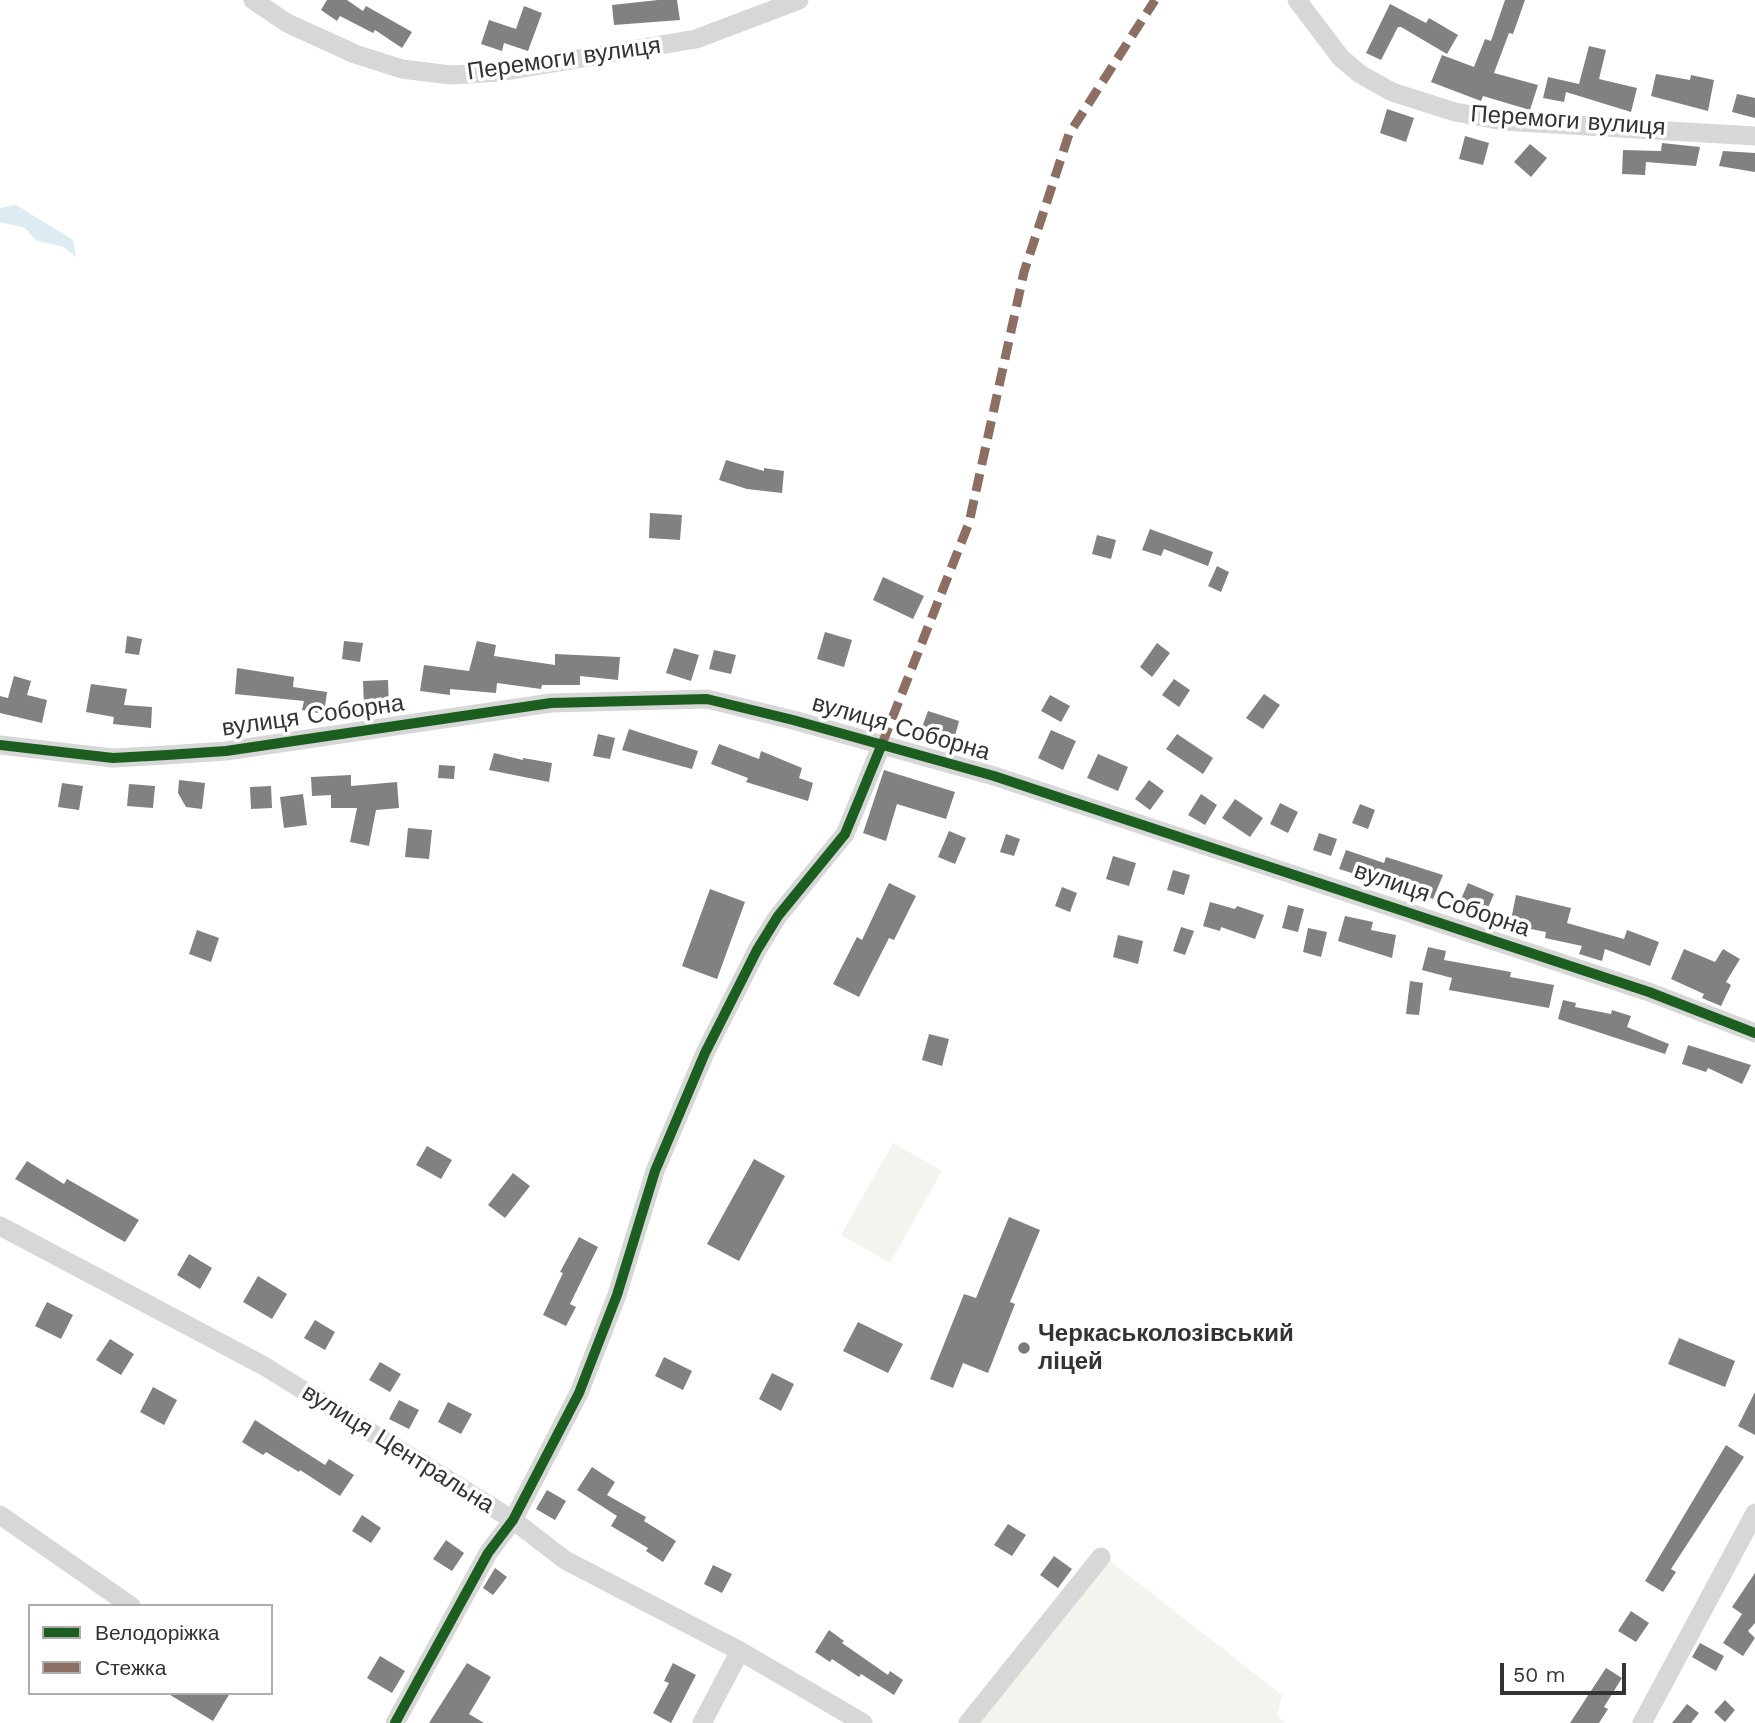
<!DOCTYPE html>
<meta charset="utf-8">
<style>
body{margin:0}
#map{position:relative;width:1755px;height:1723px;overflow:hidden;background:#fff;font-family:"Work Sans",sans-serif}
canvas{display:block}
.legend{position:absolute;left:28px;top:1604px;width:245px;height:91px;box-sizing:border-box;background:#fff;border:2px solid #adadad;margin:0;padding:9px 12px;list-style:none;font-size:21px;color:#333}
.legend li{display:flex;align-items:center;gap:14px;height:35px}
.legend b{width:35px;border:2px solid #adadad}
.scale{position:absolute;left:1500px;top:1663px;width:126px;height:32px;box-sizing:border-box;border:4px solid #333;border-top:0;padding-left:9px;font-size:21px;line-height:24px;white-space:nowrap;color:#333;-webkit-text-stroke:5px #fff;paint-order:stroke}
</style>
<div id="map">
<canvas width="1755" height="1723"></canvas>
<ul class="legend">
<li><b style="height:9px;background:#1b5e20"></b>Велодоріжка</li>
<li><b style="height:9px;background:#8d6e63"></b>Стежка</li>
</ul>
<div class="scale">50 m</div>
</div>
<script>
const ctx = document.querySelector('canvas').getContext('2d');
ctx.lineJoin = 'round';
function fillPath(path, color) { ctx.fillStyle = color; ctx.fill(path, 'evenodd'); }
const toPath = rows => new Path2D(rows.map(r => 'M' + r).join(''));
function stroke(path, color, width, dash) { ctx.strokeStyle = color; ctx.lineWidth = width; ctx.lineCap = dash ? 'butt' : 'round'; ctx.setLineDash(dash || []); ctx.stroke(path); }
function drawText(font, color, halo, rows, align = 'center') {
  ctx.font = font + ' "Work Sans",sans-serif'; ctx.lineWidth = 7; ctx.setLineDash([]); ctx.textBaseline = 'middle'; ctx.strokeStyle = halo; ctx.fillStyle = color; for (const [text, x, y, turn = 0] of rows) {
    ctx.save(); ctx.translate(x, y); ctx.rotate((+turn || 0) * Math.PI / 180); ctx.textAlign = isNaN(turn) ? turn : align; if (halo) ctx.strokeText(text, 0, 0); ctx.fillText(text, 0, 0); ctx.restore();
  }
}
fillPath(toPath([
 [893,1143,942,1171,890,1263,841,1235],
 [1109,1560,1282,1695,1277,1716,1285,1723,978,1723]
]), '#f1f5ed');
fillPath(toPath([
 [16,205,73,240,76,257,62,246,37,241,25,228,0,222,0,208]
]), '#ddebf3');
fillPath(toPath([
 [327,0,347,0,363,11,366,6,412,32,402,48,375,30,373,33,340,16,337,21,321,10],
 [658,0,677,0,680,20,614,25,612,5],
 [1505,0,1525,0,1513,34,1509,33,1494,73,1538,85,1530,110,1483,96,1481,101,1431,82,1442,55,1474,67,1485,39,1491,41],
 [1390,4,1426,23,1429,18,1458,35,1447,54,1401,27,1398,27,1381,60,1366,53],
 [524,6,542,13,528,51,504,43,502,51,481,44,489,20,516,29],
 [1589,46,1606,50,1599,79,1637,88,1631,112,1566,92,1564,102,1543,98,1548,77,1579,84],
 [1656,74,1690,80,1691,75,1714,80,1708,111,1651,96],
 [1737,94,1755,98,1755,118,1732,112],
 [1387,109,1414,118,1406,142,1380,133],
 [1465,136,1489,143,1483,165,1459,159],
 [1662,143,1700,147,1696,166,1646,162,1645,175,1622,174,1623,150,1661,151],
 [1530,144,1547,158,1531,177,1514,162],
 [1723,151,1755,153,1755,172,1719,166],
 [726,460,764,471,764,468,784,471,782,493,747,489,719,480],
 [650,513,682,515,680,540,649,538],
 [1150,529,1213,552,1208,566,1164,549,1161,556,1142,550],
 [1097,535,1116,540,1111,559,1092,554],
 [1217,566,1229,572,1221,592,1208,586],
 [883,577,924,596,913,619,873,600],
 [825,632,852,640,844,667,817,659],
 [127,636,142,639,139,655,125,653],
 [344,641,363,643,360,662,342,659],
 [477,641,496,645,494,656,555,665,555,654,620,657,618,680,580,676,580,685,542,685,541,689,497,683,496,693,450,689,450,695,420,691,424,665,469,671],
 [1157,643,1170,653,1152,677,1140,667],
 [674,648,699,655,691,681,666,673],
 [714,650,736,655,731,674,709,669],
 [237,668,294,677,293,687,327,692,324,714,302,710,304,701,235,694],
 [14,676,31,681,27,695,47,700,42,723,0,713,0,696,8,698],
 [1174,679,1190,690,1179,707,1162,695],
 [388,680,389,708,364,708,363,681],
 [91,684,127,689,124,705,152,707,151,728,113,724,114,717,86,712],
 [1264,694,1280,705,1263,729,1246,718],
 [1050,695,1070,706,1061,722,1041,711],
 [928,711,959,721,955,736,922,727],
 [629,729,698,751,692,769,622,750],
 [1051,730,1076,741,1063,770,1038,758],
 [598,734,615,738,610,759,593,756],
 [1177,734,1213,758,1203,774,1166,749],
 [719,744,759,759,761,751,802,768,799,778,813,783,808,801,746,782,748,778,711,764],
 [494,753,523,760,523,758,552,763,549,782,489,770],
 [1098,754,1128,767,1118,791,1087,778],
 [439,765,455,766,454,779,438,778],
 [884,770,955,792,946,819,897,804,886,841,863,833],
 [351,775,351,786,397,782,399,808,376,810,369,846,350,842,357,808,331,808,331,795,312,796,311,777],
 [179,780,205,783,202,809,186,807,178,793],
 [1149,780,1164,791,1150,810,1135,799],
 [62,783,83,786,79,810,58,807],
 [129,784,155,786,153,808,127,806],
 [271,786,272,808,251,809,250,787],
 [303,794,307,825,284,828,280,797],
 [1201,794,1217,805,1205,825,1188,815],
 [1235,799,1263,818,1250,837,1222,818],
 [1280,803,1298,812,1288,833,1270,824],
 [1360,804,1375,810,1368,829,1352,823],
 [408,828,432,830,429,859,405,857],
 [949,831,966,838,955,864,938,857],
 [1319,833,1337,839,1331,856,1313,850],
 [1006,834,1020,839,1014,856,1000,852],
 [1346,850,1384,863,1386,857,1443,875,1433,899,1394,882,1392,886,1356,871,1355,874,1339,869],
 [1113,856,1136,863,1129,886,1106,879],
 [1173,870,1190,875,1184,895,1167,890],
 [889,883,916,896,894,940,889,938,859,997,833,984,857,937,862,940],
 [1468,883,1494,894,1484,917,1458,906],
 [1062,887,1077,893,1070,912,1055,906],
 [710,889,745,902,717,979,682,966],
 [1516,895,1571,908,1567,923,1624,939,1627,930,1659,942,1650,966,1605,949,1602,961,1579,954,1582,946,1545,938,1546,932,1510,925],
 [1210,902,1235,909,1237,906,1264,915,1255,939,1221,927,1220,931,1203,926],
 [1288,905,1304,909,1298,932,1282,928],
 [1345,916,1373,922,1371,930,1396,935,1392,958,1338,941],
 [1181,927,1194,931,1185,955,1173,951],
 [1308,928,1327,932,1321,957,1303,952],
 [197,930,219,938,211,962,189,954],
 [1118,935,1143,941,1138,964,1113,957],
 [1428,947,1446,951,1444,960,1511,972,1510,977,1554,985,1549,1008,1449,990,1452,978,1422,970],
 [1684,949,1715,962,1723,949,1740,959,1726,982,1731,985,1721,1006,1702,998,1704,994,1671,979],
 [1410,981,1423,983,1419,1015,1406,1014],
 [1563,1000,1576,1003,1575,1007,1611,1014,1612,1010,1631,1016,1627,1027,1669,1044,1665,1054,1558,1019],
 [929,1034,949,1039,942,1066,922,1060],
 [1688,1045,1751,1065,1742,1084,1708,1068,1706,1072,1682,1064],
 [427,1146,452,1160,441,1179,416,1165],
 [754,1159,785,1176,739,1261,707,1244],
 [27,1161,64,1184,67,1179,139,1220,125,1242,107,1232,15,1179],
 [513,1173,530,1186,505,1218,488,1205],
 [1009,1217,1040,1230,1010,1302,1015,1304,988,1373,963,1363,953,1388,930,1379,964,1294,976,1298],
 [579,1237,598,1247,570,1304,576,1307,566,1326,543,1315,563,1273,560,1272],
 [189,1254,212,1268,200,1289,177,1275],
 [258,1276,287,1294,272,1319,243,1302],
 [47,1302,73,1315,61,1339,35,1326],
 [315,1320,335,1332,325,1350,304,1338],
 [858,1322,903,1344,888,1373,843,1351],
 [1679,1338,1735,1361,1725,1387,1668,1364],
 [110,1339,134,1354,121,1375,96,1360],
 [664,1357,692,1371,683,1390,655,1376],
 [380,1362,401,1374,390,1392,369,1380],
 [772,1373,794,1384,781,1411,759,1399],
 [153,1387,177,1400,164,1425,140,1412],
 [1755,1392,1755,1435,1738,1426],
 [399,1400,419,1410,409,1429,389,1419],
 [448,1402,472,1414,461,1434,438,1422],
 [255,1420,325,1465,329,1459,354,1475,340,1496,300,1470,299,1472,266,1452,263,1455,242,1442],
 [1726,1445,1744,1457,1671,1569,1676,1572,1663,1592,1645,1581],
 [592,1467,615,1482,607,1495,646,1517,644,1521,676,1541,663,1562,646,1551,648,1548,611,1526,617,1516,577,1490],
 [547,1490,566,1501,555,1520,536,1509],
 [362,1515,381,1528,371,1543,352,1531],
 [1008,1524,1026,1535,1012,1556,994,1545],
 [446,1540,464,1553,452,1571,433,1559],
 [1054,1556,1072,1569,1058,1588,1040,1575],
 [713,1565,732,1574,722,1593,704,1584],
 [495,1568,507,1577,493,1595,483,1588],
 [1755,1573,1755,1623,1748,1631,1755,1638,1743,1656,1723,1643,1742,1614,1732,1607],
 [1631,1611,1649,1623,1636,1642,1618,1631],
 [829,1630,844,1641,842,1643,888,1675,890,1671,903,1680,894,1695,861,1674,859,1677,832,1659,830,1662,815,1652],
 [1700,1643,1724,1656,1716,1671,1692,1657],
 [380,1656,405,1671,392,1693,367,1678],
 [467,1663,491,1677,469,1714,484,1723,429,1723],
 [673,1663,696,1675,671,1723,653,1713,669,1683,664,1681],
 [1606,1668,1622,1678,1604,1707,1608,1709,1599,1723,1570,1723],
 [167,1693,230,1693,213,1721],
 [1725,1700,1735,1710,1725,1722,1714,1712],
 [1687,1704,1699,1713,1691,1723,1672,1723]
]), '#818181');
stroke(toPath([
 [253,0,287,23,355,54,402,69,451,75,500,72,696,39,799,0],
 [1297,0,1341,58,1360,74,1392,92,1455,112,1503,121,1755,136],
 [0,745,113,758,167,755,226,751,551,703,707,699,793,720,994,776,1649,992,1755,1033],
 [0,1226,264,1366,513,1520,565,1560,740,1651,863,1723],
 [0,1515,131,1606],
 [395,1723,488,1553,513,1520,579,1393,617,1295,655,1171,705,1053,757,950,778,916,845,834,882,744],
 [702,1723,740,1651],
 [968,1723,1101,1557],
 [1642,1723,1755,1513]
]), '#d7d7d7', 19);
stroke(toPath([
 [882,744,969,523,1024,272,1069,134,1155,0]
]), '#8d6e63', 9, [18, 9]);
stroke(toPath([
 [0,745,113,758,167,755,226,751,551,703,707,699,793,720,994,776,1649,992,1755,1033],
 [395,1723,488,1553,513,1520,579,1393,617,1295,655,1171,705,1053,757,950,778,916,845,834,882,744]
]), '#1b5e20', 10);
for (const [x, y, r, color] of [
 [1024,1348,7,"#7a7a7a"]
]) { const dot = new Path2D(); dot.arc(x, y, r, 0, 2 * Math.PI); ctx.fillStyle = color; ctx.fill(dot); stroke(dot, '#fff', 2.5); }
drawText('24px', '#333', '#fff', [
 ["Перемоги вулиця",564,59,-8],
 ["Перемоги вулиця",1568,121,4],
 ["вулиця Соборна",313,716,-8],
 ["вулиця Соборна",901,728,16],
 ["вулиця Соборна",1442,900,19],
 ["вулиця Центральна",398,1449,32]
]);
drawText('bold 24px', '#333', '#fff', [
 ["Черкаськолозівський",1038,1334],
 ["ліцей",1038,1362]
], 'left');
</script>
